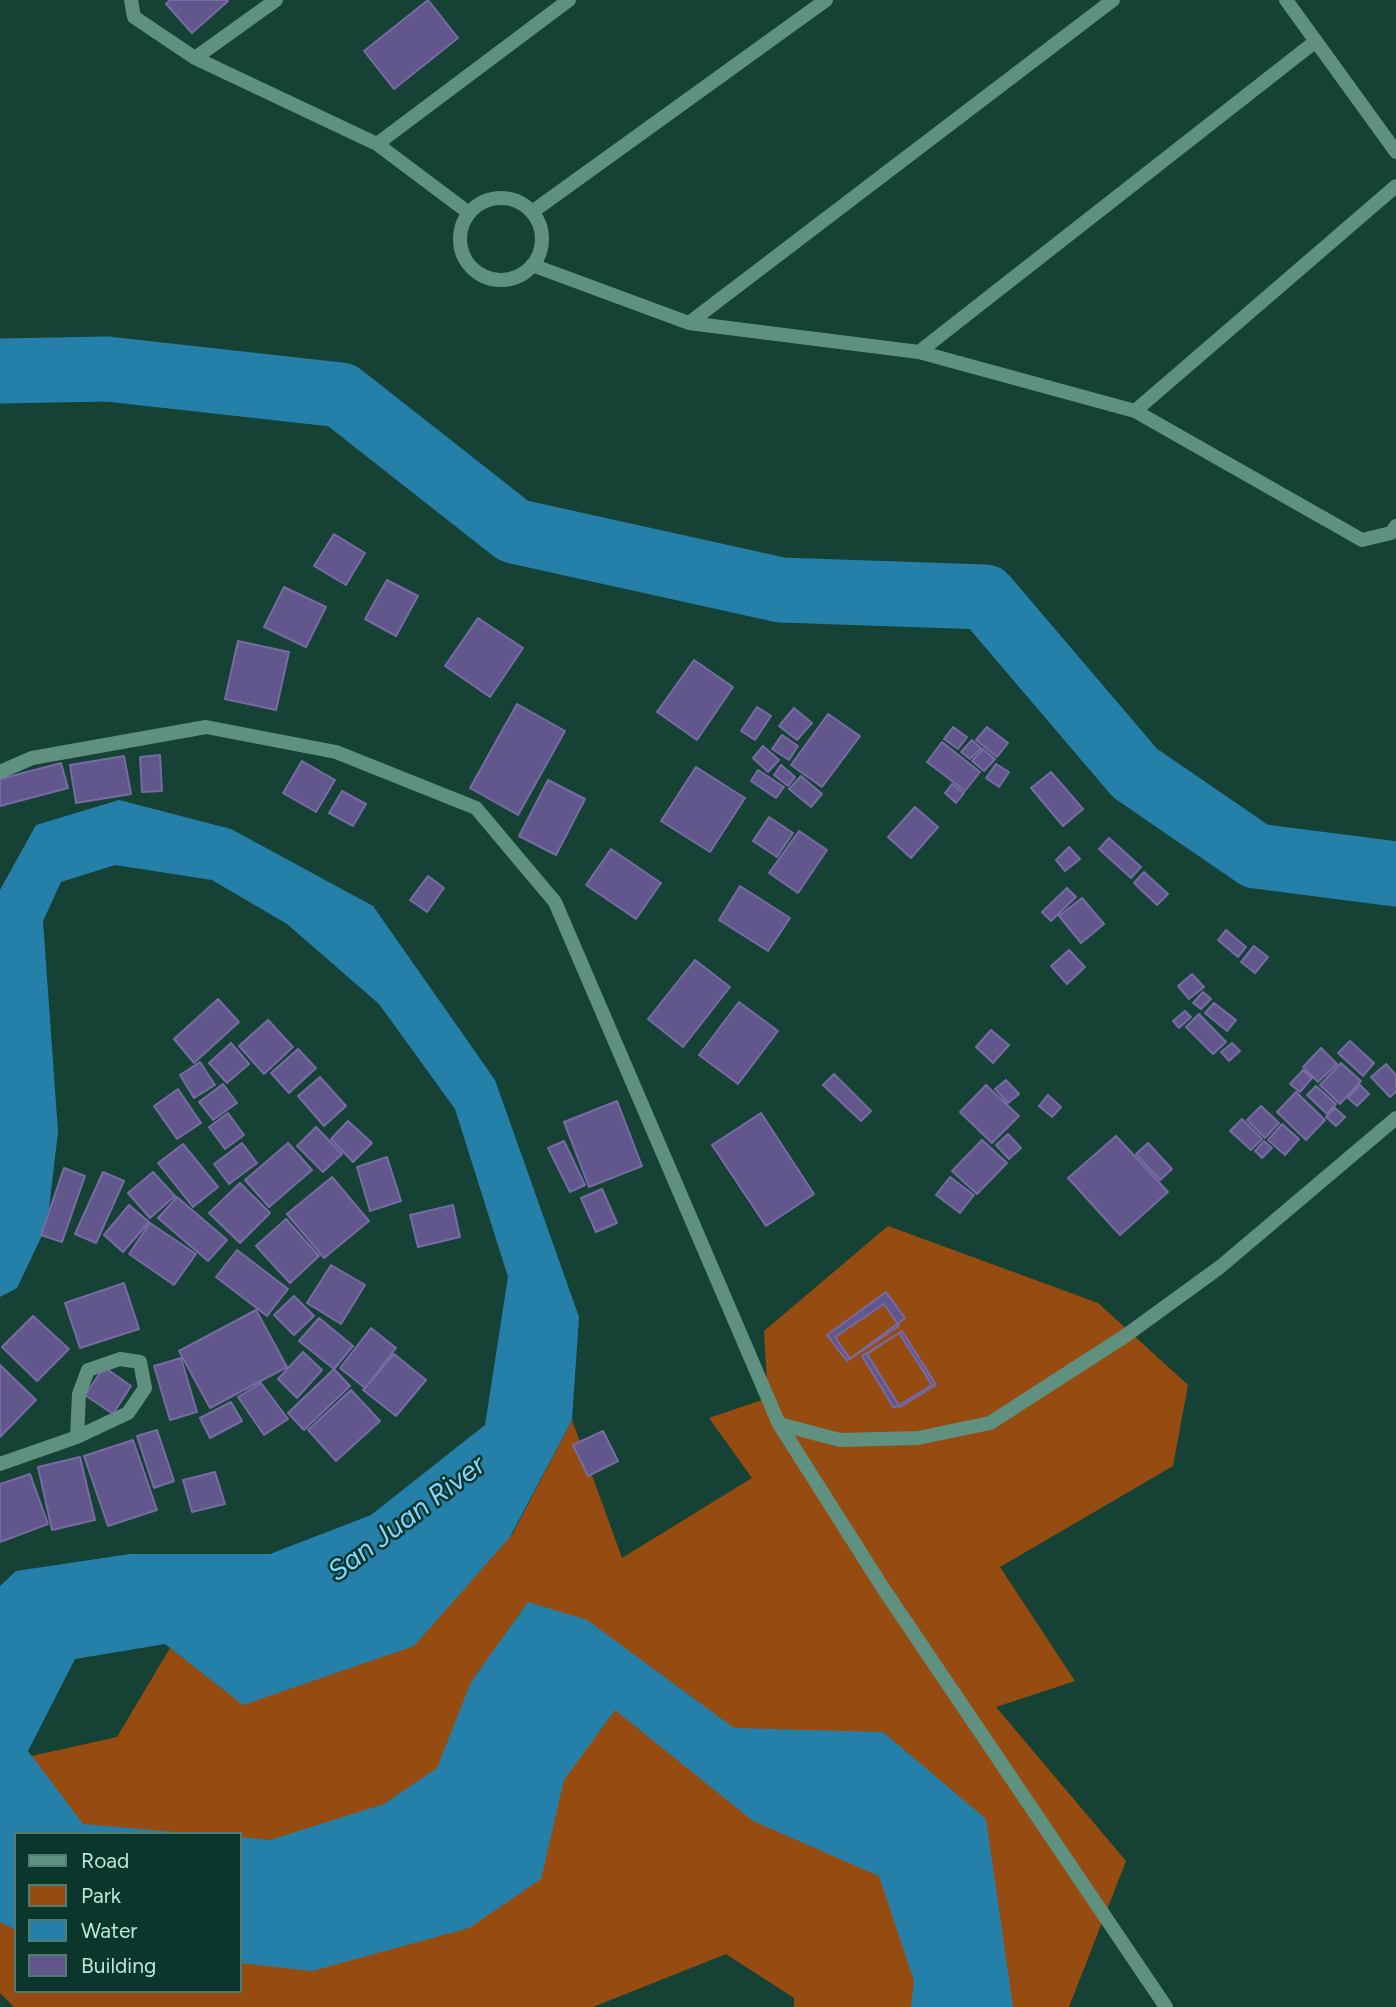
<!DOCTYPE html>
<style>
body{margin:0}
#map{position:relative;width:1396px;height:2007px;overflow:hidden;background:#164135;font-family:Figtree,sans-serif}
canvas{display:block}
.legend{position:absolute;left:14px;top:1832px;width:228px;height:161px;box-sizing:border-box;background:#0a362b;border:2px solid #527c70;margin:0;padding:9px 12px;list-style:none;font-size:21px;color:#bfe4d7}
.legend li{display:flex;align-items:center;gap:14px;height:35px}
.legend b{width:35px;border:2px solid #527c70}
</style>
<div id="map">
<canvas width="1396" height="2007"></canvas>
<ul class="legend">
<li><b style="height:9px;background:#5f9080"></b>Road</li>
<li><b style="height:19px;background:#964c10"></b>Park</li>
<li><b style="height:19px;background:#2580a9"></b>Water</li>
<li><b style="height:19px;background:#62578d"></b>Building</li>
</ul>
</div>
<script>
const ctx = document.querySelector('canvas').getContext('2d');
ctx.lineJoin = 'round';
function fillPath(path, color) { ctx.fillStyle = color; ctx.fill(path, 'evenodd'); }
const toPath = rows => new Path2D(rows.map(r => 'M' + r).join(''));
function stroke(path, color, width, dash) { ctx.strokeStyle = color; ctx.lineWidth = width; ctx.lineCap = dash ? 'butt' : 'round'; ctx.setLineDash(dash || []); ctx.stroke(path); }
function drawText(font, color, halo, rows, align = 'center') {
  ctx.font = font + ' Figtree,sans-serif'; ctx.lineWidth = 5; ctx.setLineDash([]); ctx.textBaseline = 'middle'; ctx.strokeStyle = halo; ctx.fillStyle = color; for (const [text, x, y, turn = 0] of rows) {
    ctx.save(); ctx.translate(x, y); ctx.rotate((+turn || 0) * Math.PI / 180); ctx.textAlign = isNaN(turn) ? turn : align; if (halo) ctx.strokeText(text, 0, 0); ctx.fillText(text, 0, 0); ctx.restore();
  }
}
fillPath(toPath([
 [888,1226,1098,1303,1188,1385,1173,1466,1000,1567,1075,1681,996,1707,1126,1861,1069,2007,794,2007,794,1998,726,1954,593,2007,14,2007,0,1993,0,1763,117,1737,170,1648,244,1705,512,1535,572,1420,622,1558,752,1478,709,1418,768,1398,764,1331],
 [16,1834,240,1834,240,1991,16,1991]
]), '#964c10');
fillPath(toPath([
 [119,800,231,829,373,906,495,1080,579,1317,572,1420,510,1537,414,1646,243,1705,165,1644,75,1659,28,1751,83,1824,197,1834,16,1834,16,1930,0,1922,0,1586,16,1571,130,1554,270,1554,371,1515,485,1425,508,1277,455,1109,379,1004,287,924,212,880,115,865,61,882,43,921,58,1132,47,1225,17,1288,0,1297,0,890,36,825],
 [528,1602,587,1620,734,1728,883,1732,986,1819,1013,2007,911,2007,914,1981,879,1876,753,1821,615,1710,564,1780,541,1879,469,1928,312,1971,240,1963,240,1837,270,1840,384,1804,437,1768,471,1682]
]), '#2580a9');
stroke(toPath([
 [0,371,107,369,341,395,514,531,781,590,985,597,1135,773,1256,856,1396,874]
]), '#2580a9', 65);
const building = toPath([
 [170,0,227,0,228,1,192,33,166,4,170,0],
 [428,0,458,38,394,89,364,51,428,0],
 [334,534,365,553,346,585,314,566,334,534],
 [387,580,418,596,396,636,365,619,387,580],
 [284,587,326,607,306,647,264,627,284,587],
 [478,618,523,648,490,697,445,666,478,618],
 [238,641,289,652,276,710,225,699,238,641],
 [694,660,733,687,697,740,657,712,694,660],
 [517,704,565,731,518,815,470,788,517,704],
 [757,707,771,716,755,740,741,731,757,707],
 [794,708,812,723,797,740,779,726,794,708],
 [828,714,860,736,822,787,791,765,828,714],
 [953,727,967,737,958,749,944,739,953,727],
 [987,727,1008,743,997,757,976,740,987,727],
 [782,735,798,746,789,760,772,749,782,735],
 [972,740,981,748,970,759,961,752,972,740],
 [942,742,980,772,965,791,927,762,942,742],
 [763,746,779,760,768,772,753,758,763,746],
 [983,749,995,759,984,771,972,761,983,749],
 [160,755,162,791,142,792,140,757,160,755],
 [124,756,131,794,76,803,70,765,124,756],
 [302,761,335,780,316,812,283,793,302,761],
 [61,763,68,788,0,806,0,779,61,763],
 [996,764,1009,772,999,787,986,778,996,764],
 [781,765,795,777,788,786,774,775,781,765],
 [696,767,745,798,710,852,661,821,696,767],
 [758,770,784,787,776,798,751,781,758,770],
 [1051,772,1083,809,1063,826,1031,788,1051,772],
 [801,776,822,794,811,807,789,789,801,776],
 [548,780,585,799,556,855,519,836,548,780],
 [952,784,964,793,956,803,945,793,952,784],
 [342,791,366,804,353,826,329,813,342,791],
 [915,807,938,827,911,858,888,837,915,807],
 [769,817,793,833,777,857,753,841,769,817],
 [799,831,827,850,798,893,769,873,799,831],
 [1109,838,1141,867,1131,878,1099,849,1109,838],
 [1069,847,1080,859,1065,871,1056,860,1069,847],
 [611,849,661,883,636,919,586,885,611,849],
 [1144,872,1168,894,1157,905,1134,883,1144,872],
 [428,876,444,888,427,912,410,900,428,876],
 [740,886,790,918,768,951,719,920,740,886],
 [1067,888,1076,897,1051,921,1042,912,1067,888],
 [1082,898,1104,924,1081,943,1059,916,1082,898],
 [1226,930,1246,947,1238,957,1218,940,1226,930],
 [1254,946,1268,957,1255,973,1241,962,1254,946],
 [1069,950,1085,967,1067,984,1051,966,1069,950],
 [695,960,730,987,683,1047,648,1019,695,960],
 [1192,974,1204,987,1189,999,1178,986,1192,974],
 [1203,992,1211,999,1201,1009,1193,1003,1203,992],
 [218,999,239,1022,194,1063,174,1039,218,999],
 [739,1002,778,1031,738,1084,699,1055,739,1002],
 [1214,1003,1236,1020,1227,1031,1205,1013,1214,1003],
 [1185,1011,1191,1017,1179,1028,1173,1021,1185,1011],
 [1199,1014,1226,1042,1213,1054,1186,1027,1199,1014],
 [268,1020,293,1047,264,1074,239,1046,268,1020],
 [991,1030,1009,1045,993,1063,976,1047,991,1030],
 [1350,1041,1374,1063,1363,1076,1338,1053,1350,1041],
 [231,1043,249,1064,227,1083,209,1063,231,1043],
 [1232,1043,1240,1051,1229,1061,1221,1052,1232,1043],
 [1321,1048,1337,1064,1318,1082,1303,1067,1321,1048],
 [298,1049,316,1068,289,1093,271,1073,298,1049],
 [200,1062,215,1085,194,1098,180,1075,200,1062],
 [1341,1063,1361,1081,1340,1104,1320,1085,1341,1063],
 [1386,1064,1396,1075,1396,1092,1390,1097,1371,1077,1386,1064],
 [1303,1070,1312,1078,1300,1092,1290,1084,1303,1070],
 [834,1074,871,1111,861,1121,823,1085,834,1074],
 [320,1077,346,1106,324,1126,298,1096,320,1077],
 [1006,1080,1019,1094,1008,1103,995,1089,1006,1080],
 [223,1084,237,1103,213,1120,199,1102,223,1084],
 [986,1085,1019,1116,992,1143,960,1112,986,1085],
 [1360,1085,1369,1094,1357,1106,1348,1098,1360,1085],
 [1316,1086,1336,1104,1327,1114,1307,1095,1316,1086],
 [178,1089,201,1123,177,1139,154,1106,178,1089],
 [1296,1092,1325,1120,1306,1140,1277,1112,1296,1092],
 [1048,1095,1061,1107,1052,1117,1039,1106,1048,1095],
 [617,1101,642,1166,589,1187,564,1122,617,1101],
 [1261,1106,1279,1123,1265,1138,1247,1120,1261,1106],
 [1335,1108,1345,1117,1336,1126,1326,1117,1335,1108],
 [228,1113,244,1135,225,1149,209,1127,228,1113],
 [761,1113,814,1194,766,1226,712,1145,761,1113],
 [1242,1119,1262,1139,1251,1150,1230,1131,1242,1119],
 [348,1121,372,1143,353,1162,331,1139,348,1121],
 [1282,1124,1299,1139,1285,1155,1268,1140,1282,1124],
 [316,1127,342,1154,323,1172,297,1146,316,1127],
 [1008,1134,1021,1148,1009,1159,996,1145,1008,1134],
 [1116,1136,1168,1192,1120,1235,1068,1178,1116,1136],
 [982,1140,1007,1163,977,1194,952,1171,982,1140],
 [564,1141,585,1185,570,1192,548,1148,564,1141],
 [1264,1141,1272,1148,1262,1158,1255,1151,1264,1141],
 [242,1143,257,1163,229,1184,214,1164,242,1143],
 [288,1143,312,1170,269,1207,245,1180,288,1143],
 [1148,1143,1172,1169,1160,1180,1136,1154,1148,1143],
 [183,1144,218,1187,193,1207,158,1163,183,1144],
 [387,1157,401,1201,370,1211,357,1167,387,1157],
 [64,1168,85,1176,62,1242,41,1235,64,1168],
 [103,1172,124,1181,96,1243,75,1234,103,1172],
 [153,1172,175,1196,150,1218,128,1193,153,1172],
 [332,1177,369,1221,324,1258,287,1214,332,1177],
 [950,1177,974,1195,960,1213,936,1195,950,1177],
 [240,1183,270,1213,240,1243,209,1213,240,1183],
 [602,1189,617,1223,596,1232,581,1198,602,1189],
 [177,1197,227,1240,208,1261,158,1218,177,1197],
 [129,1205,149,1222,123,1252,104,1235,129,1205],
 [453,1205,460,1237,418,1247,410,1215,453,1205],
 [286,1219,319,1256,290,1283,256,1246,286,1219],
 [150,1223,196,1254,174,1285,129,1254,150,1223],
 [237,1250,288,1289,267,1316,216,1277,237,1250],
 [331,1265,365,1285,341,1324,307,1303,331,1265],
 [124,1283,139,1329,80,1348,65,1303,124,1283],
 [886,1292,905,1318,847,1361,827,1335,886,1292],
 [294,1296,314,1316,294,1335,274,1315,294,1296],
 [884,1304,899,1326,850,1359,835,1337,884,1304],
 [256,1310,287,1367,210,1408,179,1351,256,1310],
 [33,1316,69,1349,37,1381,2,1347,33,1316],
 [319,1318,353,1346,334,1369,299,1341,319,1318],
 [371,1328,396,1348,365,1388,340,1368,371,1328],
 [902,1331,936,1385,900,1407,867,1354,902,1331],
 [899,1333,932,1385,894,1408,862,1356,899,1333],
 [303,1352,322,1370,297,1398,278,1379,303,1352],
 [394,1354,426,1380,396,1416,363,1390,394,1354],
 [181,1358,197,1412,170,1420,154,1366,181,1358],
 [0,1365,36,1400,0,1437,0,1365],
 [104,1367,131,1386,113,1414,85,1395,104,1367],
 [334,1369,350,1386,304,1430,288,1413,334,1369],
 [261,1383,288,1419,264,1435,238,1397,261,1383],
 [351,1390,380,1421,336,1461,308,1430,351,1390],
 [231,1402,242,1421,210,1438,200,1418,231,1402],
 [157,1430,174,1481,154,1488,137,1436,157,1430],
 [603,1431,618,1461,588,1476,573,1445,603,1431],
 [133,1440,157,1510,108,1526,84,1456,133,1440],
 [80,1457,95,1520,52,1530,38,1467,80,1457],
 [215,1472,225,1504,192,1512,183,1480,215,1472],
 [30,1474,48,1524,0,1542,0,1484,30,1474]
]);
fillPath(building, '#62578d');
stroke(building, '#766ba3', 2);
stroke(toPath([
 [131,0,134,17,195,58,377,144,569,0],
 [1286,0,1396,152],
 [195,58,276,0],
 [377,144,469,213],
 '460 239a41 41 0 1 1 82 0a41 41 0 1 1-82 0Z',
 [532,212,826,0],
 [532,265,689,323,919,352,1135,411,1362,540,1391,533,1396,526],
 [689,323,1113,0],
 [919,352,1316,41],
 [1135,411,1396,186],
 [0,772,32,758,206,727,336,752,476,808,555,902,779,1424,840,1440,918,1438,990,1423,1125,1336,1220,1267,1396,1118],
 [779,1424,883,1588,1166,2007],
 [0,1464,77,1437,128,1413,145,1388,140,1362,120,1359,88,1370,79,1394,77,1437]
]), '#5f9080', 14);
drawText('italic 28px', '#86d4fd', '#0a362b', [
 ["San Juan River",407,1519,-37]
]);
</script>
